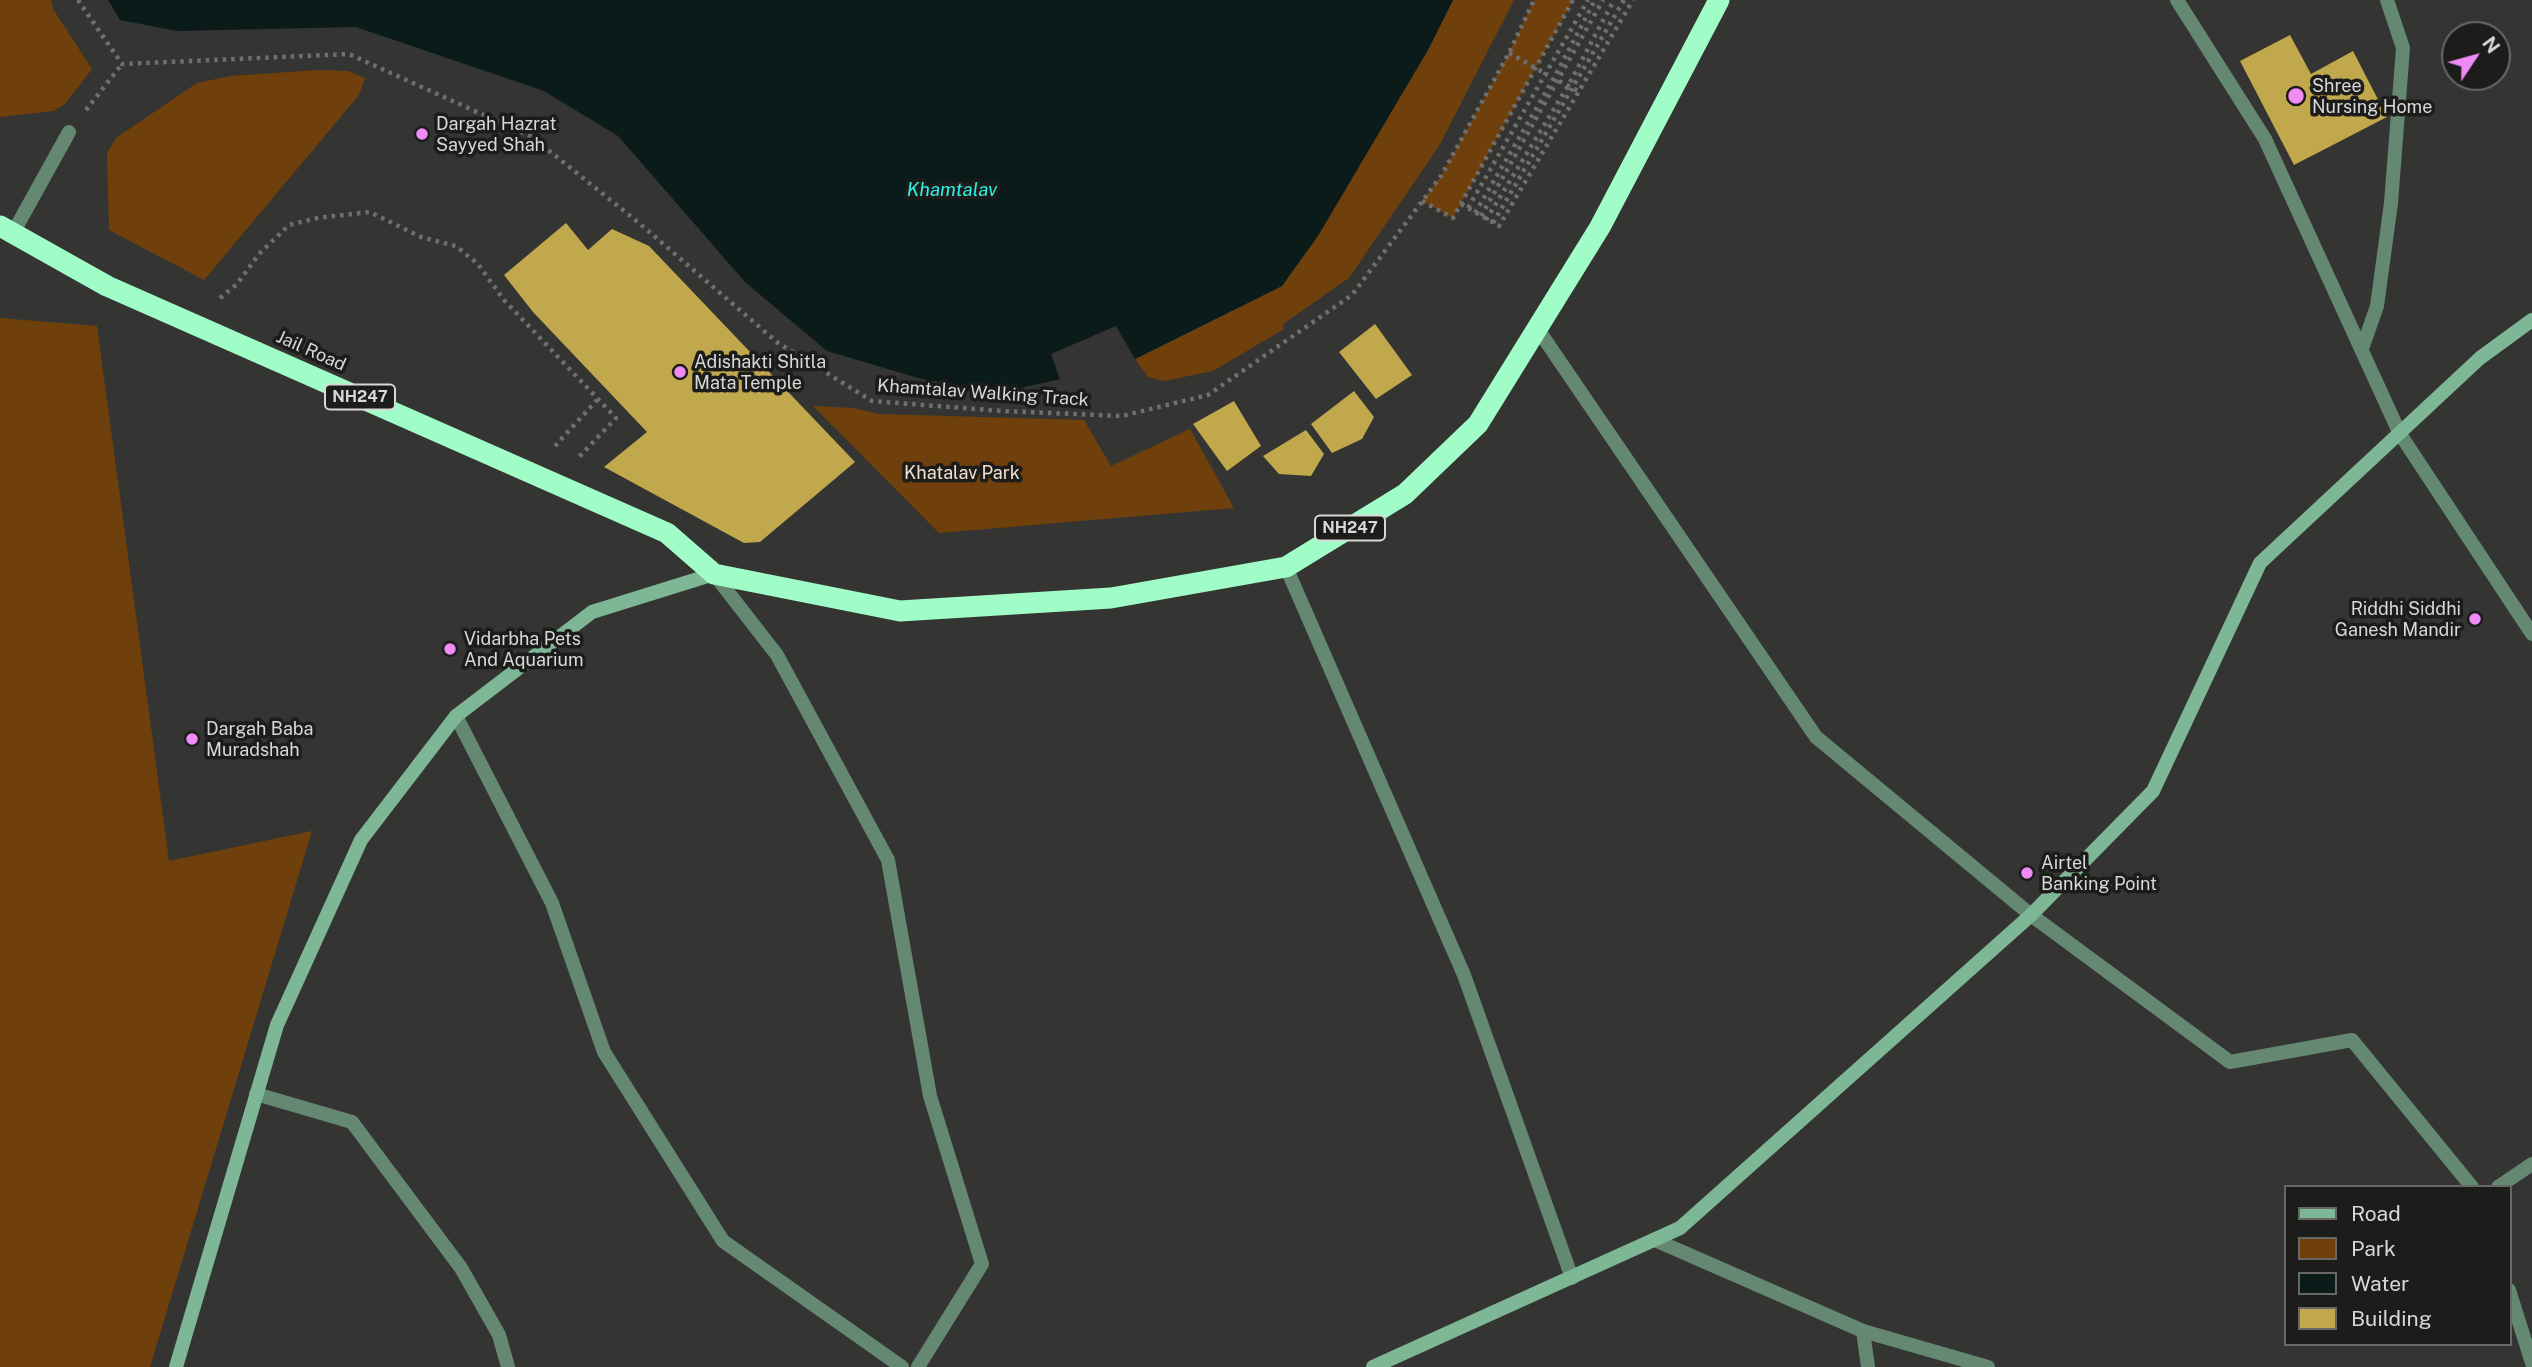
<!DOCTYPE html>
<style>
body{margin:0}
#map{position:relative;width:2532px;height:1367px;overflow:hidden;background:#343532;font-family:"Public Sans",sans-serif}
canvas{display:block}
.legend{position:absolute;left:2284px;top:1185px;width:228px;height:161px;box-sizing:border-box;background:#1c1c1b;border:2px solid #676866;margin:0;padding:9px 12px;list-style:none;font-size:21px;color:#d8d9d7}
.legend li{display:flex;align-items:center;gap:14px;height:35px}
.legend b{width:35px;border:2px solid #676866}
.north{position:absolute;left:2441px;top:21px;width:70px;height:70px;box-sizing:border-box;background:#1c1c1b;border:2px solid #676866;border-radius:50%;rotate:54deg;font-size:19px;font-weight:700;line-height:28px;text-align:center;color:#d8d9d7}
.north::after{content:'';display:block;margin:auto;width:24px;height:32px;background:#f08bf5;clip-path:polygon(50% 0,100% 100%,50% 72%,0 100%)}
</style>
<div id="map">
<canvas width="2532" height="1367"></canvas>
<ul class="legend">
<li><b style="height:9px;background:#7eb795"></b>Road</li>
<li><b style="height:19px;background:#70400c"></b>Park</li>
<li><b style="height:19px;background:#0a1b1a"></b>Water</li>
<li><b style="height:19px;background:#c2a84d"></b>Building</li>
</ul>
<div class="north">N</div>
</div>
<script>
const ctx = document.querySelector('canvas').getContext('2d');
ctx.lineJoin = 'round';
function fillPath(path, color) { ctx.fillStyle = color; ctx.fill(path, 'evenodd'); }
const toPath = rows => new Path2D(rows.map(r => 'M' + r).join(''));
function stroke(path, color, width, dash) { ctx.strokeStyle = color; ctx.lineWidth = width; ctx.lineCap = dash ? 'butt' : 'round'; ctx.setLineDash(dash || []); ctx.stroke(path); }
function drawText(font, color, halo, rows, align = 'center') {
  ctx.font = font + ' "Public Sans",sans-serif'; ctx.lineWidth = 7; ctx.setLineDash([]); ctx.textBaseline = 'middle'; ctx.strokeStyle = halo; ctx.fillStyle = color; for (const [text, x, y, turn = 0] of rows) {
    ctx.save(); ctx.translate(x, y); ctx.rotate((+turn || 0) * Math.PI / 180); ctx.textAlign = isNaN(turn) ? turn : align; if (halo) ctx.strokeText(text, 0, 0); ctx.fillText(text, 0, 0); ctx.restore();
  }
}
fillPath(toPath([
 [0,0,51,0,53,9,92,69,65,104,54,111,0,117],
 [1453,0,1514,0,1439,146,1349,278,1283,324,1284,329,1213,371,1164,381,1148,377,1135,359,1282,286,1428,50],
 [1534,0,1573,0,1453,218,1422,201,1441,176,1509,53],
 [317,70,348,71,365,78,359,95,204,280,109,230,107,153,116,138,197,83,231,76],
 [0,318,97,326,169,861,312,831,150,1367,0,1367],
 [813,406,853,408,878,414,1084,420,1111,466,1190,429,1234,508,939,533]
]), '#70400c');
fillPath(toPath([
 [108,0,1453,0,1428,50,1318,236,1282,286,1135,359,1116,326,1051,354,1060,379,999,393,918,378,827,351,745,282,618,136,544,91,356,27,177,31,120,20]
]), '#0a1b1a');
fillPath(toPath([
 [2290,35,2311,74,2353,51,2387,117,2294,165,2240,61],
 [566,223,588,250,612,229,649,246,855,462,760,542,744,543,604,467,647,432,533,312,504,275],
 [1375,324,1412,375,1376,399,1339,352],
 [1354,391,1374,417,1362,439,1332,453,1311,424],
 [1234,401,1261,446,1227,471,1193,424],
 [1306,430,1324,454,1311,476,1279,474,1263,456]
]), '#c2a84d');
stroke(toPath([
 [78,0,122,64,349,54,532,137,639,223,778,343,872,401,1002,411,1122,416,1208,395,1352,295,1441,176,1509,53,1534,0],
 [1509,53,1548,75],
 [1559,81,1580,92],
 [86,110,122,64],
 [1422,201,1453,218,1573,0],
 [1461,204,1499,226,1633,0],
 [1468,208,1588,0],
 [1475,213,1554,78,1595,0],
 [1481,216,1603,0],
 [1486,220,1568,86,1614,0],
 [1493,223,1624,0],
 [220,298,237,284,259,254,289,225,317,218,370,212,421,237,456,246,478,264,504,300,616,418,579,457],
 [555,446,597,400]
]), '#6f706e', 4.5, [3.5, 5]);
stroke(toPath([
 [2177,0,2265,139,2400,434,2532,634],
 [13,233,69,132],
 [1537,328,1816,737,2031,915,2230,1062,2352,1040,2472,1187],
 [2363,346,2377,306,2391,203,2403,48,2387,0],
 [1286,567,1464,975,1572,1278],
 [714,574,777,655,888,860,930,1096,982,1264,918,1367],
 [456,716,552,903,604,1052,723,1241,902,1367],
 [256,1094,352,1122,461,1268,499,1335,508,1367],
 [2498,1187,2532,1164],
 [1655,1240,1863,1331],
 [2509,1290,2532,1363],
 [1868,1367,1863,1331,1988,1367]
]), '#658873', 14);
stroke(toPath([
 [176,1367,277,1025,361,840,456,716,592,612,714,574],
 [1373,1367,1680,1228,2031,915,2153,791,2260,563,2480,358,2532,320]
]), '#7eb795', 14);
stroke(toPath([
 [0,226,107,286,667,533,714,574,900,611,1111,598,1286,567,1405,494,1478,424,1600,227,1719,0]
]), '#a1fdc7', 21);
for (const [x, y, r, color] of [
 [2296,96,9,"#f08bf5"],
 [422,134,7,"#f08bf5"],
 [680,372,7,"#f08bf5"],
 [2475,619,7,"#f08bf5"],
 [450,649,7,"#f08bf5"],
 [192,739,7,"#f08bf5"],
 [2027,873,7,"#f08bf5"]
]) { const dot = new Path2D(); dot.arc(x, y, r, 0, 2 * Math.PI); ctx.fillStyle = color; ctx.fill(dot); stroke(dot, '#1c1c1b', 2.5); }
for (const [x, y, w] of [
 [360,397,70],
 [1350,528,70]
]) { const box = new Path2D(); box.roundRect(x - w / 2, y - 12.5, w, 25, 5); ctx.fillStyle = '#1c1c1b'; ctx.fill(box); stroke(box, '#d8d9d7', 2); }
drawText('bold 16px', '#d8d9d7', null, [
 ["NH247",360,397],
 ["NH247",1350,528]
]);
drawText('18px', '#d8d9d7', '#1c1c1b', [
 ["Shree",2312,86],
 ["Nursing Home",2312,107],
 ["Dargah Hazrat",436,124],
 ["Sayyed Shah",436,145],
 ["Adishakti Shitla",694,362],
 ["Mata Temple",694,383],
 ["Riddhi Siddhi",2461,609,"right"],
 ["Ganesh Mandir",2461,630,"right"],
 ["Vidarbha Pets",464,639],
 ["And Aquarium",464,660],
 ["Dargah Baba",206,729],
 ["Muradshah",206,750],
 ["Airtel",2041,863],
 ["Banking Point",2041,884]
], 'left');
drawText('18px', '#d8d9d7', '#1c1c1b', [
 ["Jail Road",311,351,24],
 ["Khamtalav Walking Track",983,393,4]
]);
drawText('18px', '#f2dfd0', '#1c1c1b', [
 ["Khatalav Park",962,473]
]);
drawText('italic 19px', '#2af3e9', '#1c1c1b', [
 ["Khamtalav",952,190]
]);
</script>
